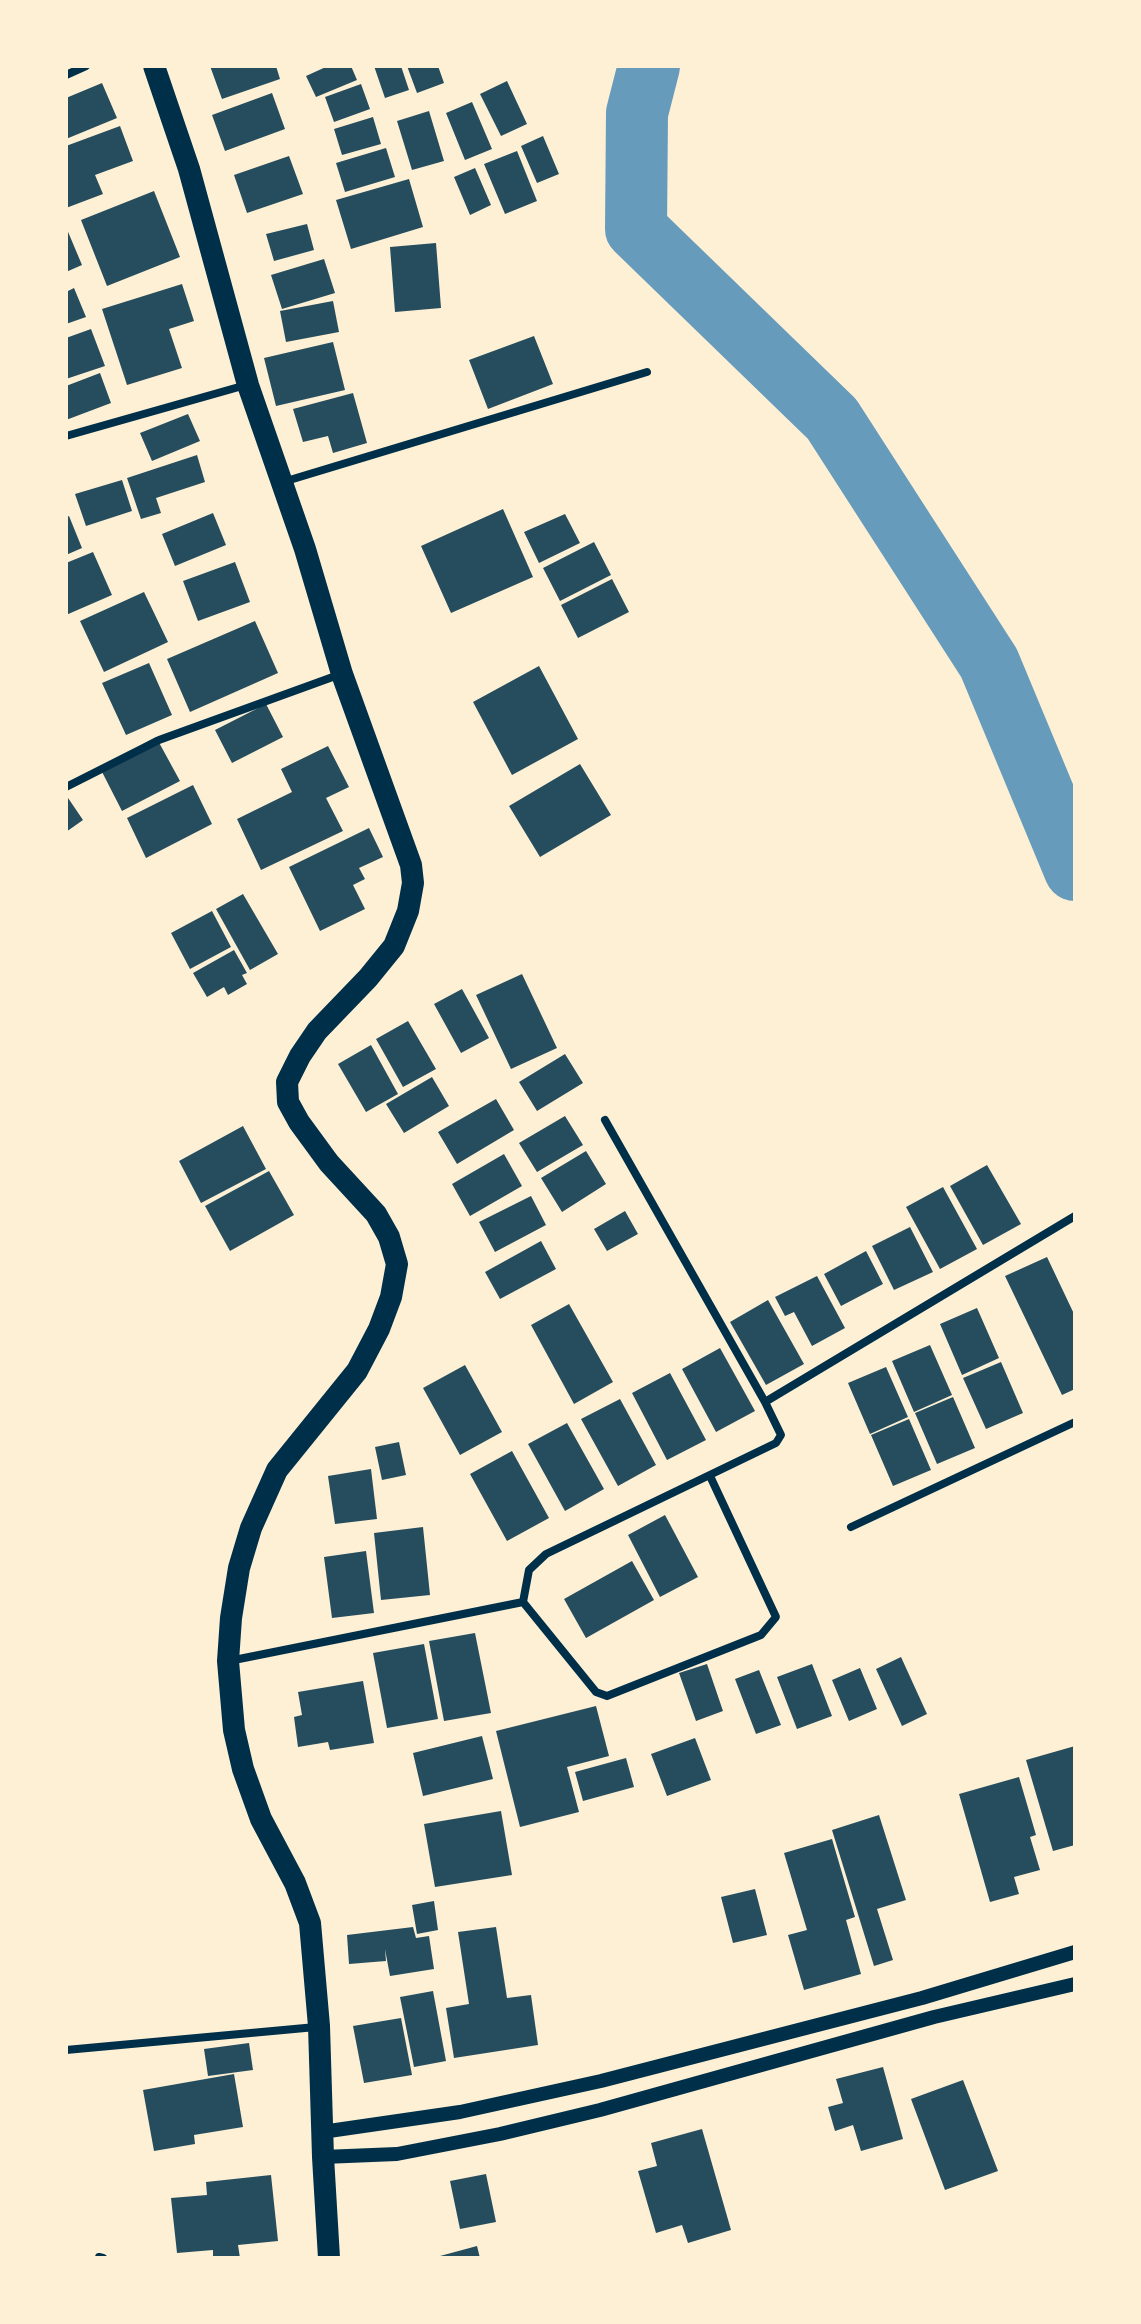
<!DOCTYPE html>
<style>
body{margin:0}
#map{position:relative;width:1141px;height:2324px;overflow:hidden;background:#fdf0d5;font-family:Arial,sans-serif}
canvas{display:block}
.frame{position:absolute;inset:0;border:68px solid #fdf0d5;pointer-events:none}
</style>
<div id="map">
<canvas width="1141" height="2324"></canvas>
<div class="frame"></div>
</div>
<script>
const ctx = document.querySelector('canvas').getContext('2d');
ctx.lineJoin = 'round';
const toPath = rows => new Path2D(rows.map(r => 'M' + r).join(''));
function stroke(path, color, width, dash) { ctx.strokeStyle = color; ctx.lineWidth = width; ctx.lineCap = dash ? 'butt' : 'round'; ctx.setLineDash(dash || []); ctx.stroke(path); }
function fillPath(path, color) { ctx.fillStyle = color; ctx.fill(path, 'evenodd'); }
stroke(toPath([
 [649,66,637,113,636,229,832,419,989,663,1075,870]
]), '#669bbc', 62);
fillPath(toPath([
 [210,66,276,66,280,79,222,99],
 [328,66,351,66,357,80,316,97,306,76],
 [374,66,401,66,409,90,385,98],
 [407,66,438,66,444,83,417,93],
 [507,81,527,124,501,136,480,94],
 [102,83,117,118,66,139,66,98],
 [361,84,370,109,334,122,325,97],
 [272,93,285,129,225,151,212,115],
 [472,102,492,149,465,160,446,113],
 [429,111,444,161,412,170,397,121],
 [373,117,381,144,342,155,334,129],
 [120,126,133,161,95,175,103,194,66,208,66,146],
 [543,136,559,174,537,183,521,146],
 [386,148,395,177,345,192,336,163],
 [517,151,537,201,505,214,484,164],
 [289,156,303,194,247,213,234,175],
 [475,168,491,205,470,215,454,177],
 [409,179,423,227,351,249,336,200],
 [154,191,180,257,107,286,81,220],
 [307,224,314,250,274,261,266,234],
 [66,227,82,265,66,272],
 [436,243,441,308,395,312,390,247],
 [324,259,335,293,282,309,271,275],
 [182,284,194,321,169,329,182,368,127,385,102,309],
 [74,288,86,317,66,324,66,292],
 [333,301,339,332,286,342,280,311],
 [91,329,105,366,66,379,66,338],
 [534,336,553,384,488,409,469,360],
 [333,342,345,390,276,406,264,358],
 [100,373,111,403,66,420,66,386],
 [353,393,367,443,333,453,328,436,303,442,293,409],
 [188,414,200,441,152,461,140,433],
 [197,455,205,482,156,498,161,513,141,519,127,478],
 [122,480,132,511,86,526,75,494],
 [503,509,533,577,451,613,421,546],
 [213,513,226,545,175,566,162,534],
 [565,514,580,543,539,563,524,532],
 [69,516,82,548,66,555,66,517],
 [594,542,611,575,560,601,543,568],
 [93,552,112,595,66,615,66,563],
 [235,562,250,602,198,621,183,581],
 [612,579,629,612,578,638,561,605],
 [144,592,168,642,104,672,80,621],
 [255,621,278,673,190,712,167,659],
 [149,663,172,715,126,735,102,683],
 [539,666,578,739,512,775,473,702],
 [266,704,283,737,232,763,215,730],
 [156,737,180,781,122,811,100,768],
 [328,746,349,787,326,798,343,831,261,870,237,819,292,792,281,769],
 [580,764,611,815,540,857,509,806],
 [193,785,212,824,146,858,127,818],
 [66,795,83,820,66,832],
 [369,828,383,857,359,868,365,879,353,885,365,909,320,931,289,867],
 [243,894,278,954,250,970,216,909],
 [212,911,231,947,190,969,171,933],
 [234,950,247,973,242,975,247,984,228,995,224,987,207,997,193,973],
 [522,974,557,1048,511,1069,476,995],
 [462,989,489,1038,461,1053,434,1004],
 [408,1021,436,1069,403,1087,376,1039],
 [371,1045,398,1094,366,1112,338,1064],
 [565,1054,583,1083,537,1111,519,1082],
 [432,1077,449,1106,404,1133,386,1104],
 [496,1099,514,1130,457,1164,438,1132],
 [565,1116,583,1145,537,1172,519,1143],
 [243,1126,266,1169,201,1203,179,1161],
 [586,1151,606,1184,562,1212,541,1178],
 [504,1154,522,1186,470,1216,452,1184],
 [987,1165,1021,1224,983,1245,950,1186],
 [269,1171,294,1215,230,1251,205,1206],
 [943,1187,977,1249,940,1269,906,1207],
 [531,1196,546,1225,495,1252,479,1222],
 [625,1211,638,1234,607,1251,594,1229],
 [910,1227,933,1272,894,1290,872,1246],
 [541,1241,556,1269,500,1299,485,1272],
 [866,1251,883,1284,841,1306,824,1274],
 [1047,1257,1075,1316,1075,1389,1062,1395,1005,1276],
 [817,1276,845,1328,812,1346,794,1312,785,1316,775,1297],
 [768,1300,804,1364,766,1385,730,1322],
 [569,1304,613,1382,574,1404,531,1325],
 [977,1308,999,1358,962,1375,940,1324],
 [930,1345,952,1395,914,1412,892,1361],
 [720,1348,755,1411,716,1432,682,1369],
 [1001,1362,1023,1413,986,1429,963,1378],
 [465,1365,502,1432,460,1455,423,1388],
 [886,1367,908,1417,870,1434,848,1383],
 [670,1373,706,1440,667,1460,632,1393],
 [953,1397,975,1448,937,1464,915,1413],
 [620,1399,656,1465,618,1486,581,1419],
 [909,1419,931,1470,893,1486,871,1435],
 [567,1423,604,1489,565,1511,528,1444],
 [399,1442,406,1475,382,1480,375,1447],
 [512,1451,549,1518,507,1541,470,1474],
 [371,1469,377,1519,335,1524,328,1476],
 [665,1515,698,1577,660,1597,628,1535],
 [423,1527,430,1595,381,1600,374,1533],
 [366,1551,374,1613,332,1618,324,1557],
 [632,1561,654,1600,586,1638,564,1599],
 [475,1633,491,1713,444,1721,429,1641],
 [424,1644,438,1719,387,1728,373,1653],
 [901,1657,927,1714,902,1726,876,1669],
 [707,1664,723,1711,696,1721,679,1673],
 [812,1664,832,1716,797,1729,777,1677],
 [860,1668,877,1709,849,1721,832,1680],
 [759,1670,781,1725,756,1734,735,1679],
 [363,1681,374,1743,330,1750,328,1742,298,1747,294,1717,302,1715,298,1692],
 [596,1706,609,1756,567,1767,579,1812,520,1827,496,1731],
 [482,1736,493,1779,423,1796,413,1753],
 [695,1738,711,1780,667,1796,651,1754],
 [1075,1746,1075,1845,1053,1851,1026,1760],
 [626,1758,634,1787,583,1801,575,1772],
 [1019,1777,1036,1835,1030,1837,1040,1870,1014,1877,1019,1894,990,1902,959,1794],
 [501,1811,512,1875,435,1887,424,1824],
 [879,1815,906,1900,877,1909,893,1960,874,1966,832,1830],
 [832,1839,855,1917,846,1920,861,1974,804,1990,788,1935,807,1930,784,1853],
 [755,1889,767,1935,733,1943,721,1897],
 [434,1901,438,1930,417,1934,412,1905],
 [413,1927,416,1938,429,1936,434,1969,390,1976,385,1949,386,1961,349,1964,347,1935],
 [496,1927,507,1998,531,1995,538,2045,454,2058,446,2008,469,2004,458,1932],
 [433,1991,446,2061,414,2067,400,1997],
 [401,2018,412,2075,364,2083,353,2026],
 [249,2043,253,2070,208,2076,204,2049],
 [883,2067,903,2139,861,2151,853,2125,835,2131,828,2107,843,2103,836,2079],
 [234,2074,243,2127,194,2135,195,2144,154,2151,143,2090],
 [963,2080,998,2171,945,2190,911,2099],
 [702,2129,731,2230,688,2243,682,2225,656,2233,638,2171,657,2166,651,2143],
 [486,2174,496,2222,460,2229,450,2181],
 [271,2175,278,2241,238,2245,240,2258,213,2258,213,2250,177,2253,171,2198,207,2195,206,2182],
 [477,2246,480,2258,440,2258,440,2256]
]), '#264d5e');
stroke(toPath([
 [66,75,86,66],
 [66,436,246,385],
 [283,482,647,372],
 [66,787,159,740,341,674],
 [765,1402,1075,1216],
 [851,1527,1075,1422],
 [523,1602,596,1692,607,1696,761,1635,776,1617,710,1476],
 [229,1661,523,1602,529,1570,546,1554,776,1443,781,1435,765,1402,605,1120],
 [66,2050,316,2027],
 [99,2257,103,2258]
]), '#003049', 8);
stroke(toPath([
 [322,2132,460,2112,601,2081,922,1998,1075,1952],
 [323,2157,397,2154,500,2134,600,2110,934,2017,1075,1984]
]), '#003049', 14);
stroke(toPath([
 [154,66,189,169,248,385,305,549,342,674,411,865,413,883,408,911,394,946,368,978,317,1031,300,1056,287,1082,288,1102,299,1122,329,1163,376,1214,389,1237,397,1264,391,1297,379,1329,357,1371,277,1470,251,1528,239,1568,231,1618,228,1661,234,1730,243,1769,261,1819,295,1883,310,1923,319,2026,323,2157,329,2258]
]), '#003049', 22);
</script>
